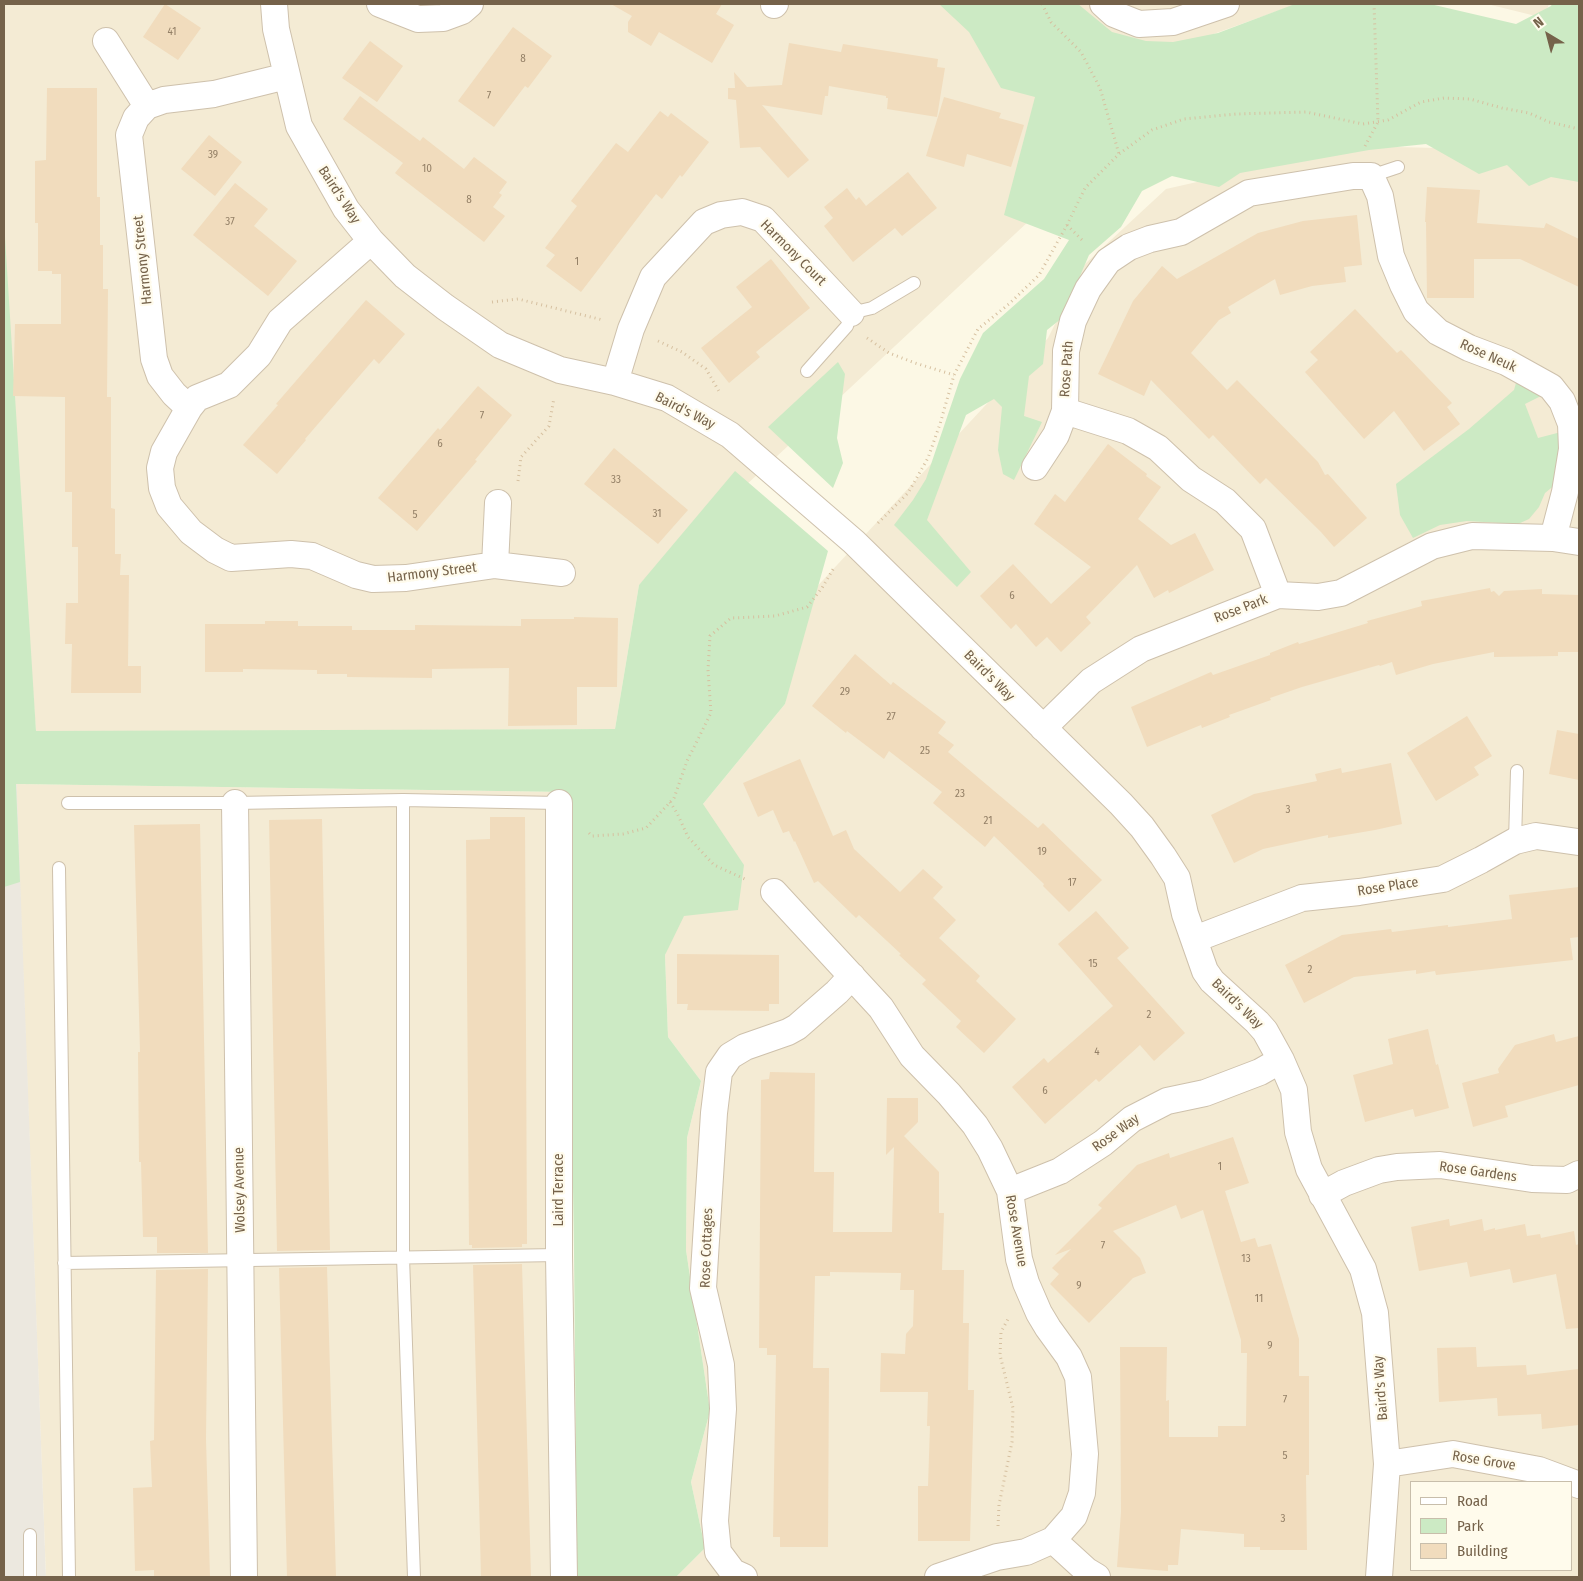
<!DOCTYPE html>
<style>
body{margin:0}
#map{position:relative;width:1583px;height:1581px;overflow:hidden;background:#fcf8e5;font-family:"Fira Sans Condensed",sans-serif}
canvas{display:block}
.frame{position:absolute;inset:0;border:5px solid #75624a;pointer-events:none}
.legend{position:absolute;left:1410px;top:1481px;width:162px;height:90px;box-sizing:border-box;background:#fffbec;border:1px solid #c8beab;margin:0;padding:6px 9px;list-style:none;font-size:15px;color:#75624a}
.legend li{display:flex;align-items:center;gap:10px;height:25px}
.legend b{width:25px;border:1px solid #c8beab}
.north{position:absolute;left:1523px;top:10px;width:50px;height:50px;-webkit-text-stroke:4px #fffbec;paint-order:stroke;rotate:323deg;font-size:14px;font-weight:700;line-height:20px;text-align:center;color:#75624a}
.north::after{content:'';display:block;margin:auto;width:18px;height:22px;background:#75624a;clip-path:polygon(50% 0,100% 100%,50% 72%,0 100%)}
</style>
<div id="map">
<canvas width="1583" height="1581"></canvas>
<div class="frame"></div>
<ul class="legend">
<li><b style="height:6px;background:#fff"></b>Road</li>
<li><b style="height:14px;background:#cceac4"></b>Park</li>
<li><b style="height:14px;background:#f1dcbd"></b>Building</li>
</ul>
<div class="north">N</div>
</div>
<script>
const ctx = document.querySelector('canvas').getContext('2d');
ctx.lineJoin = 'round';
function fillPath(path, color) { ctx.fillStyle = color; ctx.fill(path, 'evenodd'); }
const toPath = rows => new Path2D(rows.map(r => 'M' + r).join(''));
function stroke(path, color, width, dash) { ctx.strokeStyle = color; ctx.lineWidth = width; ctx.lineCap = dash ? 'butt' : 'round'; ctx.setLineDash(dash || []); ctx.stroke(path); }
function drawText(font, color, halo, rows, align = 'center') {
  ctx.font = font + ' "Fira Sans Condensed",sans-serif'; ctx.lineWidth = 4.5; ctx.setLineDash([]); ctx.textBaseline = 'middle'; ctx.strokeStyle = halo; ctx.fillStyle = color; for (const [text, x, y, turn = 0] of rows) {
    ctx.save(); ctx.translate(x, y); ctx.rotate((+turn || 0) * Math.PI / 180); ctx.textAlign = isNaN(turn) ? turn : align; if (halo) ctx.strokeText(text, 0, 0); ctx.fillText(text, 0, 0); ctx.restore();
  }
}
fillPath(toPath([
 [4,4,1297,4,1130,64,1121,135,639,585,615,729,36,732,4,298],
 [1487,4,1549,4,1544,18],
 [1357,146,1515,150,1579,176,1579,1577,676,1577,705,1548,691,1482,710,1411,686,1250,687,1138,701,1081,668,1037,665,955,703,804,785,704,798,607,1048,338,1085,264,1166,189],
 [1412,1482,1572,1482,1572,1570,1412,1570],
 [16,784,567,792,576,1577,46,1577]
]), '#f4ebd4');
fillPath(toPath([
 [4,465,5,469,46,1577,4,1577]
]), '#ece8df');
fillPath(toPath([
 [939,4,1078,4,1112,32,1146,41,1173,42,1218,33,1295,4,1430,4,1516,24,1551,6,1552,4,1579,4,1579,182,1551,177,1529,186,1507,165,1479,174,1426,144,1369,150,1240,173,1219,187,1172,176,1142,191,1121,227,1089,255,1062,318,1047,330,1043,364,1029,376,1024,416,1042,422,1014,480,1003,474,998,450,1002,407,994,399,966,415,927,520,971,572,957,587,894,525,913,500,926,479,960,379,983,333,1044,279,1069,240,1004,215,1035,97,1001,88,969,32],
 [4,221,36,731,615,729,639,585,735,471,828,551,785,704,703,804,744,865,738,910,684,916,665,955,668,1037,701,1081,687,1138,686,1250,710,1411,691,1482,705,1548,676,1577,577,1577,574,1252,567,792,16,784,20,882,4,887],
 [838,362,845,374,837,438,843,463,833,488,768,427],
 [1516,383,1543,395,1525,404,1538,438,1561,432,1556,484,1545,493,1539,507,1529,519,1518,524,1467,521,1440,525,1413,538,1400,515,1396,484,1469,429,1514,390]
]), '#cceac4');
fillPath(toPath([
 [165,4,201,28,178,60,143,37],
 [611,4,722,4,716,14,734,25,712,63,659,32,651,46,628,32,628,22,632,16],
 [513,27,552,56,528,88,525,86,494,127,458,101],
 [370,41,403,66,377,102,342,78],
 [789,43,841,52,843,44,938,59,937,67,945,68,937,117,887,109,888,98,886,98,886,96,829,86,828,96,825,96,822,115,762,105,809,160,788,178,760,147,740,148,736,100,728,99,728,88,735,88,734,72,747,87,782,85],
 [47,88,97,88,97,197,100,197,100,245,103,245,103,289,108,289,107,397,111,397,111,508,115,509,115,554,121,554,120,575,129,575,128,666,141,666,141,693,71,693,72,644,65,644,66,603,78,603,78,547,72,547,72,492,65,492,65,397,13,396,15,324,61,324,61,274,52,274,52,271,38,271,38,223,35,223,35,161,46,160],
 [360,96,420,141,423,137,464,169,474,157,507,182,499,193,502,195,493,207,505,216,484,242,395,173,403,163,343,119],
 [944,97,1001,113,999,118,1024,125,1011,167,967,154,964,167,926,156],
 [660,111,668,117,671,113,709,142,682,177,680,175,662,199,656,194,581,292,546,266,555,255,545,248,577,206,571,201,616,143,628,152],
 [209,135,242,162,215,196,181,169],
 [908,172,937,208,902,236,895,228,853,262,824,226,833,218,824,207,847,188,856,200,859,197,866,206],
 [235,183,268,209,254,226,297,261,268,296,193,235],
 [1427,187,1480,190,1477,223,1544,228,1546,223,1579,239,1579,287,1520,259,1474,259,1474,298,1427,298,1426,222,1425,222],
 [1357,215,1362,265,1344,267,1346,282,1312,286,1280,295,1275,279,1228,307,1231,313,1219,320,1191,353,1227,390,1237,380,1318,462,1325,475,1328,474,1367,518,1334,547,1321,532,1266,478,1260,484,1213,435,1209,439,1151,380,1144,396,1098,374,1133,301,1162,266,1177,279,1258,233,1303,221],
 [771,259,810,308,756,352,760,357,729,383,701,348,752,307,736,287],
 [366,300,405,334,379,364,374,359,305,439,306,440,277,474,243,445,278,405,276,404],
 [1355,309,1397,353,1401,350,1452,403,1447,407,1460,424,1424,451,1394,411,1364,439,1305,372,1318,360,1310,352],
 [478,386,512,415,475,460,477,461,417,531,378,498,438,428,440,430],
 [1108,444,1147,474,1146,476,1161,487,1138,519,1171,545,1195,533,1214,570,1169,593,1168,590,1154,598,1137,565,1086,617,1091,623,1061,652,1047,637,1036,647,1016,624,1011,629,980,596,1013,564,1051,604,1091,567,1034,524,1055,494,1065,502],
 [614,448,688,510,658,544,584,484],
 [1490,588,1491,592,1494,591,1499,596,1504,591,1542,589,1542,594,1579,595,1579,652,1558,652,1558,656,1494,657,1494,652,1433,664,1396,675,1392,662,1380,666,1379,665,1302,687,1270,698,1271,700,1229,715,1230,717,1202,728,1201,725,1147,747,1131,707,1211,672,1213,675,1270,655,1270,653,1298,642,1299,644,1368,623,1367,621,1422,606,1421,601],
 [574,617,618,618,617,687,577,687,577,725,508,726,509,668,432,669,432,678,347,677,347,674,317,674,317,670,243,669,243,672,205,672,205,624,265,624,265,621,298,621,298,626,352,626,352,630,415,630,415,625,521,626,521,619,574,619],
 [855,654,891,685,893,682,946,722,938,733,954,745,948,752,1038,828,1043,823,1102,880,1069,912,1043,886,1044,884,994,836,985,847,933,803,942,792,889,751,884,759,847,731,846,733,812,706],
 [1467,716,1492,756,1474,767,1479,775,1436,801,1407,753],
 [1557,730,1579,734,1579,780,1549,774],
 [800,759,833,836,846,830,854,849,900,892,923,869,943,887,933,898,956,920,939,938,980,976,976,981,1016,1019,984,1053,956,1027,961,1021,922,984,926,980,899,955,901,954,859,915,856,918,818,881,814,883,795,841,794,842,789,831,783,833,773,810,758,817,743,783],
 [1391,763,1402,824,1375,830,1328,838,1328,835,1263,849,1234,863,1211,815,1254,794,1317,781,1315,774,1341,768,1342,773],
 [490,817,525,817,527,1244,522,1244,522,1247,472,1248,472,1245,469,1245,466,840,490,839],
 [322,819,330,1250,277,1251,269,820],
 [200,824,208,1253,157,1253,157,1237,143,1237,141,1162,139,1162,138,1052,140,1052,134,825],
 [1579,887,1579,937,1570,938,1573,960,1436,975,1435,971,1416,974,1416,970,1354,977,1304,1003,1285,965,1342,935,1391,929,1392,932,1448,925,1448,927,1512,919,1509,895],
 [1096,911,1129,948,1117,958,1185,1033,1154,1061,1140,1045,1099,1082,1096,1079,1045,1124,1012,1087,1044,1058,1048,1063,1113,1006,1058,944],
 [677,954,779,955,779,1004,769,1004,769,1011,687,1010,688,1004,677,1004],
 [1428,1029,1436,1065,1438,1064,1449,1108,1415,1117,1413,1109,1365,1122,1353,1075,1393,1064,1388,1039],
 [1554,1034,1556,1042,1579,1036,1579,1085,1505,1106,1508,1117,1473,1127,1462,1083,1499,1073,1498,1069,1515,1045],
 [770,1072,815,1073,814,1172,834,1172,833,1232,892,1232,894,1147,886,1155,887,1098,918,1098,918,1122,904,1136,939,1172,939,1213,944,1213,942,1270,964,1270,963,1323,969,1323,968,1390,974,1390,970,1541,918,1541,918,1486,928,1486,930,1426,927,1426,928,1392,880,1392,881,1353,905,1354,906,1334,913,1326,914,1290,900,1290,901,1273,830,1272,830,1276,815,1276,813,1368,829,1368,828,1547,780,1547,780,1537,773,1537,776,1355,767,1355,767,1348,759,1348,761,1080,769,1079],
 [1233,1137,1249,1183,1225,1191,1241,1242,1255,1238,1258,1247,1271,1244,1299,1339,1299,1376,1309,1376,1309,1475,1306,1475,1307,1550,1260,1550,1260,1547,1244,1547,1244,1534,1181,1529,1178,1565,1168,1565,1168,1571,1117,1567,1121,1512,1120,1347,1167,1347,1166,1401,1169,1400,1169,1437,1218,1437,1218,1426,1246,1426,1247,1353,1241,1353,1241,1340,1203,1210,1181,1219,1176,1205,1113,1231,1140,1258,1146,1273,1133,1278,1089,1323,1050,1284,1059,1274,1052,1268,1071,1249,1055,1255,1102,1208,1098,1205,1137,1165,1169,1153,1170,1158],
 [1449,1219,1450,1226,1482,1219,1484,1231,1495,1228,1495,1230,1525,1224,1527,1236,1540,1234,1541,1238,1574,1231,1576,1245,1579,1244,1579,1328,1566,1329,1556,1274,1513,1283,1510,1269,1470,1277,1467,1262,1419,1271,1411,1227],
 [522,1264,531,1577,481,1577,473,1265],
 [327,1267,336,1577,287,1577,279,1268],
 [208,1269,206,1439,210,1577,154,1577,154,1570,135,1571,133,1488,152,1487,150,1441,154,1440,156,1270],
 [1476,1347,1477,1367,1526,1365,1527,1375,1579,1369,1579,1425,1542,1429,1541,1414,1498,1416,1497,1398,1439,1402,1437,1348]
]), '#f1dcbd');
const service = toPath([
 [1371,176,1398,167],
 [807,371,847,326,851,313,872,308,914,283],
 [403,800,403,1257,414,1577],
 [68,803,235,803,403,800,559,803],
 [1515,841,1517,771],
 [59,868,69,1577],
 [64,1263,559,1255],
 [30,1577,30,1535]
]);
const minor = toPath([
 [274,4,276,29,299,126,346,209,371,241,405,276,445,307,500,345,560,370,615,382,667,398,730,435,854,542,1121,804,1142,827,1163,856,1177,878,1185,914,1205,971,1212,981,1257,1022,1265,1031,1281,1060,1294,1090,1298,1132,1309,1169,1363,1269,1375,1313,1387,1464,1379,1577],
 [380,4,418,19,443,18,462,11,470,4],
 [1103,4,1114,14,1139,24,1173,22,1226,4],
 [774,5,775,4],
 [106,41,147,106],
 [371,241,280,321,259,355,229,385,197,398,189,408,164,452,160,468,162,488,169,506,191,532,215,550,231,558,291,554,312,556,356,575,373,579,406,578,495,565,562,573],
 [615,382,631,329,653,277,704,222,721,215,742,212,763,219,851,313],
 [189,408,174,394,160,376,154,359,129,135,136,118,147,106,164,100,214,94,287,76],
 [1035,467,1056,435,1065,411],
 [495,565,498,503],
 [1278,595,1253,529,1225,501,1191,479,1158,448,1128,431,1065,411,1066,351,1073,321,1088,289,1108,261,1129,247,1150,239,1181,232,1249,193,1353,176,1371,176,1380,196,1391,256,1403,285,1416,311,1438,332,1469,348,1506,362,1551,387,1562,401,1571,424,1572,449,1565,492,1553,538],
 [1043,728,1091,681,1141,649,1278,595,1318,597,1341,593,1432,546,1472,536,1553,538,1579,542],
 [235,803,244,1577],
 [559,803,559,1255,564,1577],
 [774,892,881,1008,912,1056,949,1094,975,1125,990,1149,1010,1191,1019,1259,1026,1283,1039,1313,1048,1328,1069,1357,1078,1377,1085,1454,1082,1493,1074,1516,1053,1540,1026,1552,997,1557,938,1577],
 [1195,939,1302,898,1359,892,1443,879,1481,860,1515,841,1536,836,1578,842],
 [1010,1191,1060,1171,1103,1143,1132,1119,1167,1101,1205,1093,1260,1072,1281,1060],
 [1322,1195,1344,1183,1379,1170,1397,1167,1440,1165,1532,1179,1567,1180,1579,1174],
 [1387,1464,1453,1454,1539,1470,1579,1485],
 [1053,1540,1087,1571,1097,1577],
 [744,1577,733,1572,718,1552,715,1521,723,1409,721,1365,703,1288,714,1113,719,1072,730,1056,745,1047,788,1032,797,1027,837,992,852,976]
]);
stroke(service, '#cec1ac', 14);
stroke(minor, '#cec1ac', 28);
stroke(toPath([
 [1042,4,1051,22,1081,52,1100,88,1119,154],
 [1365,146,1378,122,1374,4],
 [1067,225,1084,242],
 [492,302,518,299,603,320],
 [867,338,889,353,915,363,954,375],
 [658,341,682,352,706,369,720,393],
 [518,481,521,457,549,426,554,398],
 [878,523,908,493,928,458,940,424,954,375,978,329,1009,304,1039,275,1067,225,1085,188,1119,154,1152,130,1184,119,1236,114,1306,112,1363,124,1388,120,1421,102,1444,98,1470,99,1502,108,1529,113,1549,122,1579,129],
 [670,802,677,813,688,837,714,865,747,880],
 [589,833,592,836,623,834,646,828,674,798,687,761,711,713,708,670,710,636,731,618,775,616,807,607,822,588,835,566],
 [998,1526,999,1505,1012,1442,1013,1408,1000,1355,1001,1332,1008,1319]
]), '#d6c0a0', 3, [1, 4]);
stroke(service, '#fff', 12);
stroke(minor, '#fff', 26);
drawText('11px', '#948067', null, [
 ["41",172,32],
 ["8",523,59],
 ["7",489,96],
 ["39",213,155],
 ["10",427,169],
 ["8",469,200],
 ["37",230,222],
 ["1",577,262],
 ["7",482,416],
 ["6",440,444],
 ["33",616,480],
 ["31",657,514],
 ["5",415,515],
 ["6",1012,596],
 ["29",845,692],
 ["27",891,717],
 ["25",925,751],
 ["23",960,794],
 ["3",1288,810],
 ["21",988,821],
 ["19",1042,852],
 ["17",1072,883],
 ["15",1093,964],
 ["2",1310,970],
 ["2",1149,1015],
 ["4",1097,1052],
 ["6",1045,1091],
 ["1",1220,1167],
 ["7",1103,1246],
 ["13",1246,1259],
 ["9",1079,1286],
 ["11",1259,1299],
 ["9",1270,1346],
 ["7",1285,1400],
 ["5",1285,1456],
 ["3",1283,1519]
]);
drawText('14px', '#75624a', '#fffbec', [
 ["Baird's Way",339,195,57],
 ["Harmony Court",793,253,45],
 ["Harmony Street",143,260,-96],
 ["Rose Neuk",1488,356,24],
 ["Rose Path",1067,369,-86],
 ["Baird's Way",685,411,27],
 ["Harmony Street",432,573,-7],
 ["Rose Park",1241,609,-21],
 ["Baird's Way",989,676,45],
 ["Rose Place",1388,887,-9],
 ["Baird's Way",1237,1004,44],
 ["Rose Way",1116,1133,-36],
 ["Rose Gardens",1478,1172,8],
 ["Wolsey Avenue",240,1190,-91],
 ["Laird Terrace",559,1190,-90],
 ["Rose Avenue",1016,1231,80],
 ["Rose Cottages",707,1248,-88],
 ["Baird's Way",1381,1388,-94],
 ["Rose Grove",1484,1461,9]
]);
</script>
